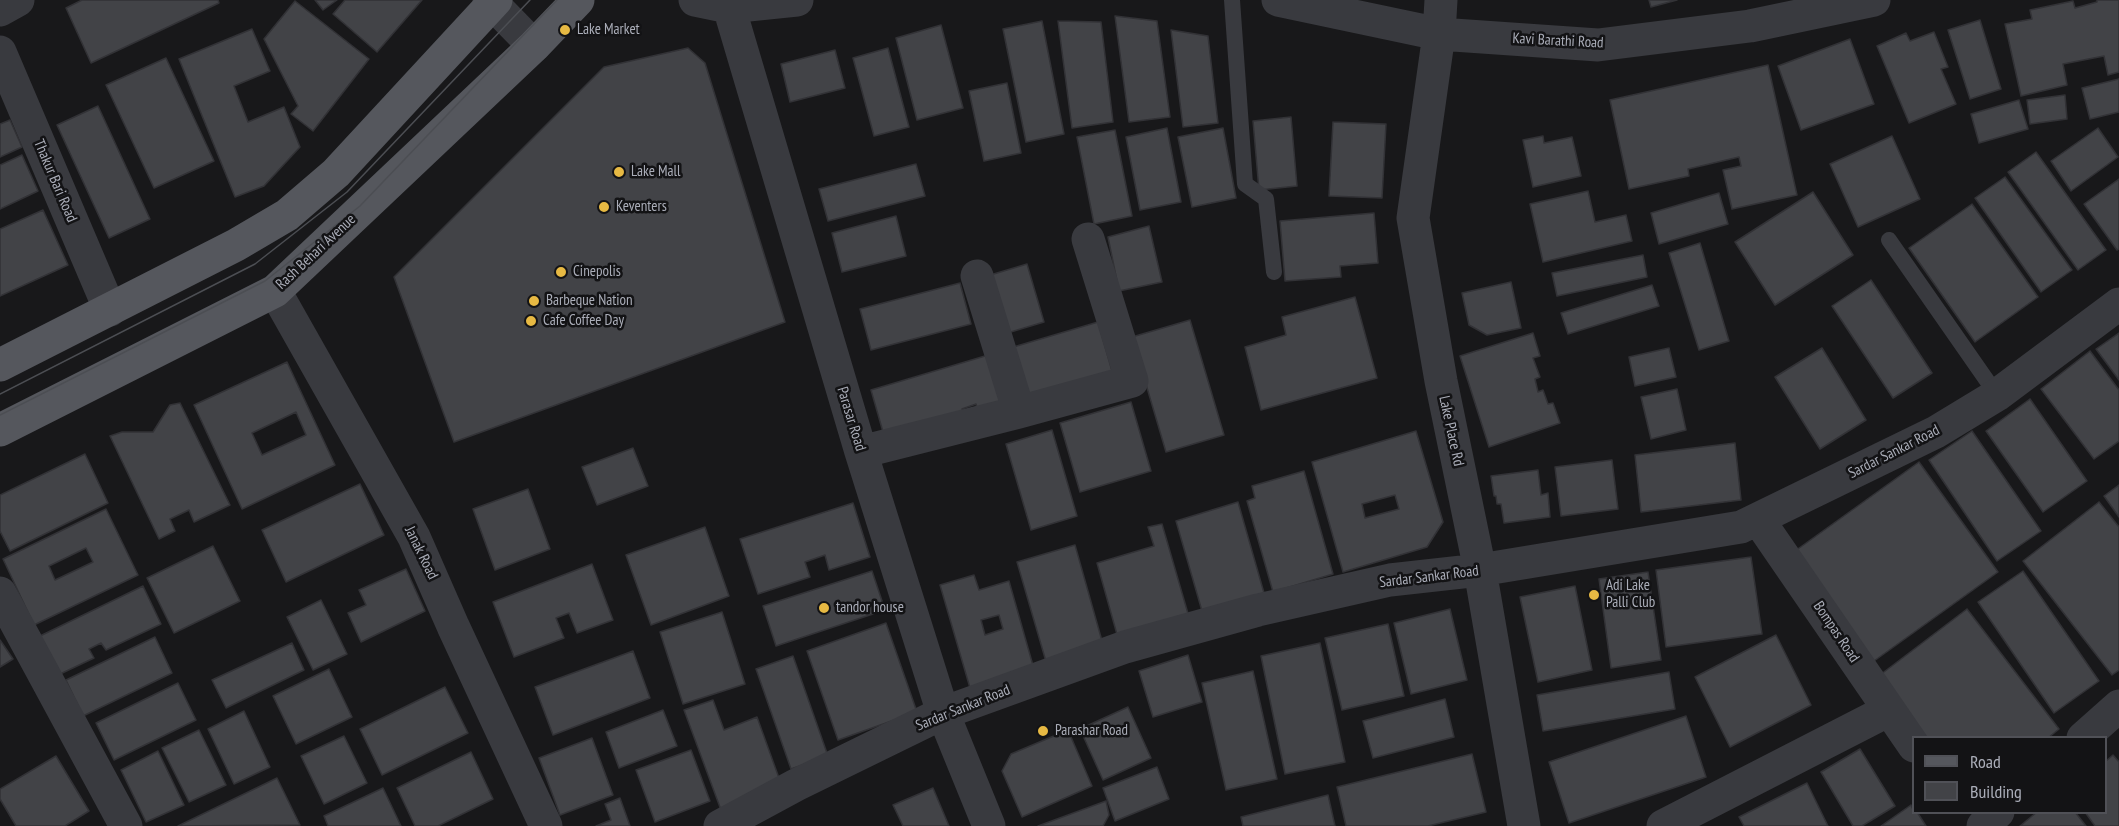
<!DOCTYPE html>
<style>
body{margin:0}
#map{position:relative;width:2119px;height:826px;overflow:hidden;background:#18181a;font-family:"PT Sans Narrow",sans-serif}
canvas{display:block}
.legend{position:absolute;left:1912px;top:736px;width:195px;height:78px;box-sizing:border-box;background:#131315;border:2px solid #505157;margin:0;padding:8px 10px;list-style:none;font-size:18px;color:#abaeb9}
.legend li{display:flex;align-items:center;gap:12px;height:30px}
.legend b{width:30px;border:2px solid #505157}
</style>
<div id="map">
<canvas width="2119" height="826"></canvas>
<ul class="legend">
<li><b style="height:8px;background:#55575d"></b>Road</li>
<li><b style="height:16px;background:#424347"></b>Building</li>
</ul>
</div>
<script>
const ctx = document.querySelector('canvas').getContext('2d');
ctx.lineJoin = 'round';
function fillPath(path, color) { ctx.fillStyle = color; ctx.fill(path, 'evenodd'); }
const toPath = rows => new Path2D(rows.map(r => 'M' + r).join(''));
function stroke(path, color, width, dash) { ctx.strokeStyle = color; ctx.lineWidth = width; ctx.lineCap = dash ? 'butt' : 'round'; ctx.setLineDash(dash || []); ctx.stroke(path); }
function drawText(font, color, halo, rows, align = 'center') {
  ctx.font = font + ' "PT Sans Narrow",sans-serif'; ctx.lineWidth = 5; ctx.setLineDash([]); ctx.textBaseline = 'middle'; ctx.strokeStyle = halo; ctx.fillStyle = color; for (const [text, x, y, turn = 0] of rows) {
    ctx.save(); ctx.translate(x, y); ctx.rotate((+turn || 0) * Math.PI / 180); ctx.textAlign = isNaN(turn) ? turn : align; if (halo) ctx.strokeText(text, 0, 0); ctx.fillText(text, 0, 0); ctx.restore();
  }
}
const building = toPath([
 [82,0,218,0,219,3,91,63,66,8,82,0],
 [315,0,337,0,323,10,315,0],
 [345,0,422,0,377,52,333,14,345,0],
 [1649,0,1677,0,1651,7,1649,0],
 [2097,0,2119,0,2119,72,2108,75,2104,56,2063,64,2067,85,2021,96,2005,24,2032,19,2030,10,2073,1,2075,8,2097,2,2097,0],
 [295,1,369,59,313,131,291,114,298,106,264,39,295,1],
 [1115,16,1157,21,1170,117,1129,122,1115,16],
 [1980,20,2001,89,1970,99,1948,30,1980,20],
 [1042,21,1064,134,1026,142,1003,29,1042,21],
 [1058,21,1101,22,1113,122,1072,128,1058,21],
 [941,25,963,108,917,120,896,38,941,25],
 [252,29,270,71,234,86,248,122,284,107,300,147,264,186,235,197,179,59,252,29],
 [1171,30,1208,36,1218,123,1183,127,1171,30],
 [1934,32,1948,67,1941,69,1956,104,1909,123,1877,46,1906,33,1910,41,1934,32],
 [1850,39,1874,104,1801,130,1778,66,1850,39],
 [688,48,705,63,785,322,454,442,394,277,604,67,688,48],
 [888,48,909,127,874,136,853,58,888,48],
 [835,50,845,88,790,102,781,64,835,50],
 [166,58,214,161,154,188,106,85,166,58],
 [1768,65,1797,195,1732,209,1723,170,1741,166,1739,157,1688,169,1689,176,1629,189,1610,100,1768,65],
 [2119,79,2119,112,2090,119,2082,88,2119,79],
 [1007,83,1021,153,984,161,969,91,1007,83],
 [2065,95,2067,119,2030,124,2027,100,2065,95],
 [2019,100,2028,129,1979,143,1971,114,2019,100],
 [98,106,150,219,109,238,57,125,98,106],
 [1291,117,1297,186,1259,190,1253,121,1291,117],
 [10,120,22,147,0,157,0,124,10,120],
 [1333,122,1386,124,1382,198,1329,196,1333,122],
 [1167,128,1181,202,1140,210,1126,137,1167,128],
 [1223,128,1236,198,1192,207,1178,137,1223,128],
 [2098,128,2118,157,2071,191,2051,161,2098,128],
 [1115,130,1132,216,1094,224,1077,137,1115,130],
 [1543,136,1544,143,1572,137,1581,176,1533,187,1523,140,1543,136],
 [1892,136,1920,199,1858,227,1830,164,1892,136],
 [2036,152,2106,250,2078,270,2008,172,2036,152],
 [22,155,38,191,0,209,0,165,22,155],
 [916,164,925,196,828,221,819,189,916,164],
 [2005,177,2072,270,2041,292,1975,198,2005,177],
 [2119,179,2119,249,2117,250,2084,204,2119,179],
 [1588,191,1595,222,1626,215,1632,241,1543,262,1530,204,1588,191],
 [1813,192,1853,255,1775,305,1735,242,1813,192],
 [1719,193,1728,224,1659,244,1651,213,1719,193],
 [1972,204,2038,297,1975,342,1909,248,1972,204],
 [43,210,68,265,0,296,0,229,43,210],
 [1374,213,1378,263,1340,266,1341,277,1285,281,1280,221,1374,213],
 [896,216,906,256,842,272,832,233,896,216],
 [1149,226,1162,282,1119,291,1108,237,1149,226],
 [1700,243,1729,341,1699,350,1669,253,1700,243],
 [1643,255,1647,277,1557,296,1552,273,1643,255],
 [1027,264,1044,322,1004,334,987,276,1027,264],
 [1871,280,1932,373,1893,398,1832,306,1871,280],
 [1511,282,1521,328,1487,335,1469,325,1462,293,1511,282],
 [960,283,971,324,871,350,860,309,960,283],
 [1652,285,1659,306,1568,334,1561,313,1652,285],
 [1355,297,1377,378,1261,410,1245,347,1286,335,1282,317,1355,297],
 [1190,320,1224,435,1166,452,1132,337,1190,320],
 [1098,322,1114,378,1027,404,1010,348,1098,322],
 [1533,333,1540,356,1533,358,1540,377,1535,379,1538,392,1543,390,1548,404,1553,403,1560,423,1489,447,1460,356,1533,333],
 [2119,333,2119,380,2096,349,2119,333],
 [1669,348,1676,377,1635,386,1629,357,1669,348],
 [1822,348,1866,420,1820,449,1775,377,1822,348],
 [2090,351,2119,390,2119,441,2094,459,2041,389,2090,351],
 [995,353,1009,401,978,411,976,404,962,409,963,415,885,439,871,390,995,353],
 [287,362,335,465,242,509,194,405,287,362],
 [296,412,306,435,262,455,252,433,296,412],
 [1677,389,1686,430,1651,439,1641,397,1677,389],
 [2030,399,2087,481,2043,512,1986,431,2030,399],
 [1131,402,1151,471,1080,492,1060,423,1131,402],
 [180,403,230,505,194,522,189,510,170,519,175,531,159,539,110,436,122,432,153,432,170,405,180,403],
 [1052,430,1077,516,1031,530,1006,444,1052,430],
 [1416,431,1443,522,1427,547,1343,572,1312,462,1416,431],
 [1395,495,1399,509,1365,518,1362,504,1395,495],
 [1972,431,2041,531,1997,561,1929,460,1972,431],
 [1735,443,1741,500,1641,512,1635,455,1735,443],
 [633,448,648,486,597,505,582,467,633,448],
 [85,454,108,503,10,551,0,531,0,495,85,454],
 [1612,460,1618,509,1561,516,1555,467,1612,460],
 [1919,462,1998,572,1874,661,1795,551,1919,462],
 [1538,470,1541,495,1548,493,1550,517,1504,523,1501,504,1497,504,1496,496,1494,496,1491,476,1538,470],
 [1304,471,1333,574,1273,592,1247,501,1255,498,1252,486,1304,471],
 [360,484,384,535,286,582,262,530,360,484],
 [2119,485,2119,517,2104,496,2119,485],
 [528,489,550,549,495,570,473,509,528,489],
 [1238,502,1264,593,1202,611,1176,521,1238,502],
 [2099,502,2119,527,2119,670,2112,675,2023,561,2099,502],
 [853,503,870,557,829,570,825,555,805,562,810,577,758,594,740,539,853,503],
 [106,509,138,575,34,625,3,559,106,509],
 [86,548,93,562,55,580,49,566,86,548],
 [1162,524,1189,617,1118,638,1097,563,1154,546,1148,527,1162,524],
 [705,527,729,596,651,625,626,555,705,527],
 [1075,545,1104,648,1047,665,1017,562,1075,545],
 [213,546,240,601,174,633,147,578,213,546],
 [1751,557,1762,634,1666,647,1656,570,1751,557],
 [592,564,613,620,577,633,569,613,556,618,564,638,514,657,493,602,592,564],
 [406,569,425,611,361,642,348,613,366,605,359,590,406,569],
 [872,571,885,610,776,646,763,606,872,571],
 [2023,571,2099,681,2054,713,1978,602,2023,571],
 [1648,572,1661,660,1611,668,1599,579,1648,572],
 [974,575,979,590,1009,581,1034,669,970,688,940,585,974,575],
 [999,615,1003,629,985,635,981,620,999,615],
 [143,586,161,624,106,650,101,643,89,649,94,658,58,675,40,636,143,586],
 [1575,586,1592,670,1538,682,1520,597,1575,586],
 [321,600,347,654,313,670,287,617,321,600],
 [1450,609,1467,680,1411,694,1394,623,1450,609],
 [1967,609,2059,729,2048,738,1922,738,1876,678,1967,609],
 [722,612,745,684,683,704,660,632,722,612],
 [886,623,917,712,838,740,807,651,886,623],
 [1388,624,1404,696,1342,710,1325,638,1388,624],
 [1776,635,1811,705,1730,747,1695,677,1776,635],
 [155,637,172,673,83,716,66,680,155,637],
 [0,640,13,659,0,667,0,640],
 [292,643,304,670,226,708,212,680,292,643],
 [1320,643,1345,762,1285,774,1261,656,1320,643],
 [633,651,650,698,553,735,535,687,633,651],
 [1188,655,1202,702,1153,717,1139,671,1188,655],
 [793,656,828,756,791,769,756,669,793,656],
 [329,669,352,717,296,744,273,696,329,669],
 [1253,671,1277,779,1226,790,1202,683,1253,671],
 [1669,672,1675,709,1543,731,1537,695,1669,672],
 [178,683,196,720,114,760,96,723,178,683],
 [445,687,468,733,382,775,360,729,445,687],
 [1445,699,1454,737,1373,758,1363,721,1445,699],
 [713,700,724,730,757,717,779,778,721,810,684,710,713,700],
 [1128,707,1151,758,1103,780,1080,729,1128,707],
 [663,710,677,746,619,768,606,732,663,710],
 [244,711,270,767,234,784,208,729,244,711],
 [1686,716,1706,777,1569,823,1549,762,1686,716],
 [199,730,226,785,189,802,162,748,199,730],
 [1068,730,1092,786,1022,817,1002,771,1011,754,1068,730],
 [344,736,367,783,324,804,301,756,344,736],
 [592,738,613,795,560,815,539,758,592,738],
 [1860,749,1895,806,1862,826,1853,826,1821,772,1860,749],
 [691,750,710,801,655,822,636,770,691,750],
 [158,751,184,805,146,822,121,770,158,751],
 [471,752,493,799,438,826,415,826,397,788,471,752],
 [1472,754,1486,812,1428,826,1346,826,1337,787,1472,754],
 [2113,755,2119,762,2119,826,2095,826,2085,812,2106,812,2106,761,2113,755],
 [56,756,89,811,65,826,16,826,0,799,0,789,56,756],
 [1157,767,1169,799,1115,821,1103,788,1157,767],
 [277,778,300,825,178,826,277,778],
 [1807,783,1828,826,1744,826,1739,817,1807,783],
 [383,788,401,826,328,826,324,816,383,788],
 [933,788,949,826,903,826,893,805,933,788],
 [1328,795,1335,826,1243,826,1241,817,1328,795],
 [620,798,630,826,596,826,611,820,605,804,620,798],
 [1106,801,1109,815,1103,826,1038,826,1106,801],
 [1911,805,1914,812,1917,812,1926,826,1881,826,1911,805],
 [2037,812,2075,812,2086,826,2020,826,2037,812]
]);
fillPath(building, '#424347');
stroke(building, '#323236', 1.5);
stroke(toPath([
 [1232,0,1245,184,1266,199,1274,272],
 [1889,240,1997,395]
]), '#393a3f', 16);
stroke(toPath([
 [489,0,534,46],
 [695,0,729,7,797,0],
 [1278,0,1439,34,1598,45,1750,26,1874,0],
 [1441,0,1439,34,1413,218,1441,381,1480,570,1524,826],
 [729,7,861,452,943,713,989,826],
 [0,10,18,0],
 [0,52,110,310],
 [977,276,1019,412],
 [275,291,414,537,453,626,546,826],
 [861,452,1019,412,1132,381,1088,239],
 [1758,519,1914,746],
 [0,593,126,826],
 [2083,738,2119,706],
 [720,826,796,785,943,713,1125,647,1258,610,1390,580,1480,570,1741,527,1936,432,1997,395,2119,304],
 [1663,826,1889,710],
 [1983,826,1998,812]
]), '#393a3f', 33);
stroke(toPath([
 [0,365,236,245,287,215,336,173,496,0],
 [0,430,275,291,534,46,578,0]
]), '#55575d', 33);
stroke(toPath([
 [0,394,255,264,347,192,530,0],
 [0,415,265,281,360,206,557,0]
]), '#4c4e53', 1.5);
for (const [x, y, r, color] of [
 [565,30,6,"#e7b943"],
 [619,172,6,"#e7b943"],
 [604,207,6,"#e7b943"],
 [561,272,6,"#e7b943"],
 [534,301,6,"#e7b943"],
 [531,321,6,"#e7b943"],
 [1594,595,6,"#e7b943"],
 [824,608,6,"#e7b943"],
 [1043,731,6,"#e7b943"]
]) { const dot = new Path2D(); dot.arc(x, y, r, 0, 2 * Math.PI); ctx.fillStyle = color; ctx.fill(dot); stroke(dot, '#131315', 2); }
drawText('15px', '#abaeb9', '#131315', [
 ["Lake Market",577,30],
 ["Lake Mall",631,172],
 ["Keventers",616,207],
 ["Cinepolis",573,272],
 ["Barbeque Nation",546,301],
 ["Cafe Coffee Day",543,321],
 ["Adi Lake",1606,586],
 ["Palli Club",1606,603],
 ["tandor house",836,608],
 ["Parashar Road",1055,731]
], 'left');
drawText('15px', '#abaeb9', '#131315', [
 ["Kavi Barathi Road",1558,41,3],
 ["Thakur Bari Road",55,181,67],
 ["Rash Behari Avenue",316,252,-43],
 ["Parasar Road",851,419,73],
 ["Lake Place Rd",1451,431,78],
 ["Sardar Sankar Road",1894,452,-27],
 ["Janak Road",421,553,64],
 ["Sardar Sankar Road",1429,577,-7],
 ["Bompas Road",1836,632,56],
 ["Sardar Sankar Road",963,708,-22]
]);
</script>
